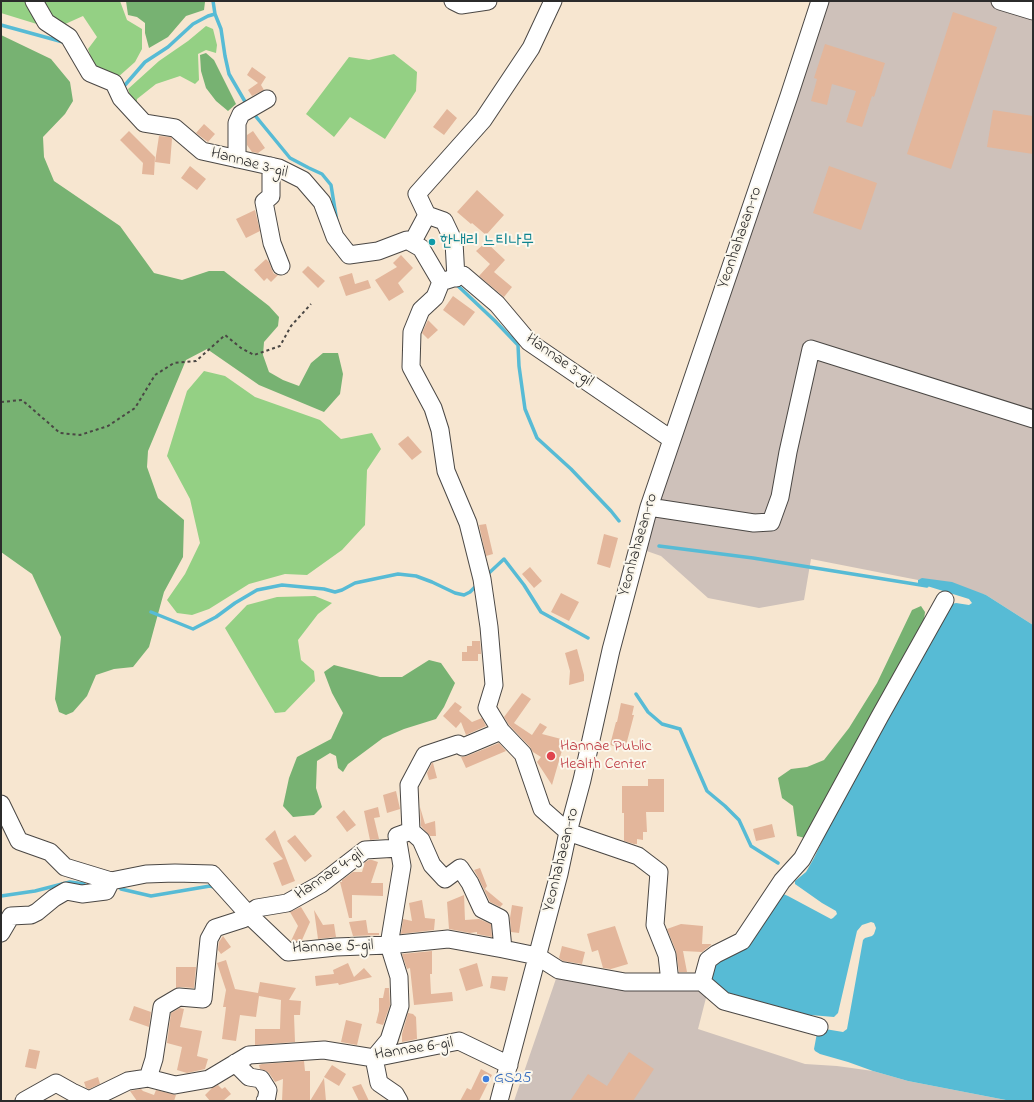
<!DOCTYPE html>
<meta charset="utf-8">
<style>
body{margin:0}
#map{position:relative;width:1034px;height:1102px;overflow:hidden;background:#f7e6d0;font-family:"Indie Flower",sans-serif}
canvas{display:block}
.frame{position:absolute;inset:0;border:2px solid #2b2b2b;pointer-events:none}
</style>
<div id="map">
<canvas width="1034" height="1102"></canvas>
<div class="frame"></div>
</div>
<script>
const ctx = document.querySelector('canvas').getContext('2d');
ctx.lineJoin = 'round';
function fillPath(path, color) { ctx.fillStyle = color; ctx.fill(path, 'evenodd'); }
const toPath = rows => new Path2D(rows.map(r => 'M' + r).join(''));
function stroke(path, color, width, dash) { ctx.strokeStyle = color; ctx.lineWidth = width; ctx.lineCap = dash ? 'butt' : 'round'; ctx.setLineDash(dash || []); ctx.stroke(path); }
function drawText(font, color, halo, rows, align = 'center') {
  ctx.font = font + ' "Indie Flower","Poor Story",sans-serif'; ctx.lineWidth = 4; ctx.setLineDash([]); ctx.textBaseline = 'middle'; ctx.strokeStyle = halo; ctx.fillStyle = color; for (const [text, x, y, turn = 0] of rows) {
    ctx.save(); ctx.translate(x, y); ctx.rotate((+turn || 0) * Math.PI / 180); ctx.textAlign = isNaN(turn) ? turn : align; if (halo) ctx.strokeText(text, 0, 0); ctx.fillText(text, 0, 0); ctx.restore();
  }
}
fillPath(toPath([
 [820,1,1033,1,1033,625,986,595,920,579,918,580,811,559,804,600,759,608,708,598,661,556,638,548],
 [559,970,702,982,707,994,698,1029,805,1064,837,1066,873,1071,908,1081,1011,1101,514,1101]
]), '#cec1ba');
fillPath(toPath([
 [1,1,29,1,40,25,1,13],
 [43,1,120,1,127,20,142,29,142,49,135,62,117,78,95,68,88,49,97,37,83,16,63,25,44,7],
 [206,26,213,29,217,45,216,53,206,50,198,54,199,80,195,84,180,76,156,84,137,99,137,104,131,98,128,89,159,61,188,41],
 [394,54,417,72,416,91,385,139,350,117,334,137,306,114,349,57,369,60],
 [204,371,225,376,255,397,320,420,341,439,372,433,381,449,367,470,365,525,342,550,307,575,285,574,249,584,209,609,192,615,177,613,167,600,185,574,200,543,190,499,167,456,187,391],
 [315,596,332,603,318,614,298,640,301,660,314,671,315,681,285,712,275,713,225,628,247,605,277,597]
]), '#94d084');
fillPath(toPath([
 [126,1,205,1,205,2,204,10,186,16,168,37,149,48,145,33,145,23,137,17,128,15],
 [1,35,51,59,70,82,73,101,65,114,43,137,44,157,54,181,120,226,154,273,182,280,209,271,224,271,269,306,279,317,278,326,264,342,263,355,269,372,283,380,299,386,311,363,323,353,338,353,343,374,340,394,324,412,259,385,207,349,186,360,148,451,147,467,158,498,184,520,183,557,164,592,149,647,133,667,114,669,96,675,87,696,73,712,66,715,59,712,55,699,61,637,32,574,1,552],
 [206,53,214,60,236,104,228,111,216,101,206,88,201,71,200,55],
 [921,606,925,612,923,629,805,838,797,836,793,806,782,798,778,778,791,769,807,767,824,760,849,728,877,683,912,610],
 [429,660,441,663,455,683,444,707,436,719,404,729,383,738,348,764,343,772,338,768,336,756,330,753,317,761,316,788,322,807,314,815,293,817,283,806,289,778,297,757,331,739,343,713,332,693,324,672,334,665,380,677,402,677]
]), '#77b272');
fillPath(toPath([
 [922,578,952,582,986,595,1033,625,1033,1101,1011,1101,908,1081,873,1071,848,1062,820,1054,815,1051,814,1049,817,1033,825,1029,843,1032,847,1029,863,940,865,938,872,936,874,934,876,928,874,923,871,922,862,925,857,931,838,1013,834,1017,799,1014,778,1011,717,990,709,974,712,963,781,893,788,896,831,919,833,918,837,914,836,911,822,903,795,884,795,881,806,872,814,858,851,781,952,604,956,603,969,605,972,603,969,599,927,586,918,583,918,580]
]), '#57bbd5');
stroke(toPath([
 [213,1,215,14],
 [1,25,63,42],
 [120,86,125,85,145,62,168,47,193,24,208,16,215,14,221,29,225,56,229,74,247,105],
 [253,113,290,158,309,168,322,174,331,185,337,222],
 [456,284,495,321,518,345,519,366,525,409,537,438,571,469,611,511,619,521],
 [659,546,753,558,927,586],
 [489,573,504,559,524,585,541,612,588,638],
 [151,612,193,629,216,617,235,603,257,590,282,585,324,589,335,592,342,590,355,583,398,574,416,576,432,582,455,593,464,595,470,592,476,586],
 [636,694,648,712,662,724,680,729,707,791,725,806,739,820,751,846,778,863],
 [121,889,151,896,210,886,214,887],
 [1,896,35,891,70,882,84,884]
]), '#57bbd5', 3.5);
fillPath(toPath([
 [953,12,997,27,951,169,907,154],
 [825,44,885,63,874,97,872,96,862,127,846,122,856,91,832,84,827,105,811,101,817,79,814,78],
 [252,67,266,77,261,85,264,90,252,96,248,90,258,83,247,75],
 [447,109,457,118,444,135,433,127],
 [993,110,1033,116,1033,154,987,147],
 [204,124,215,134,208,142,196,133],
 [129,131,155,157,154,175,142,174,143,163,120,140],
 [253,131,265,148,258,153,252,152,247,145,247,135],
 [159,136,171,137,172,139,170,164,155,162],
 [190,166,206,179,197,190,181,178],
 [829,166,877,183,861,230,813,213],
 [477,190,504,215,486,235,472,223,471,224,457,212],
 [255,210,260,231,246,238,236,219],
 [486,242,505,260,494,272,512,287,504,297,479,276,490,264,476,251],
 [401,255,413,268,398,283,404,292,389,301,375,280,397,267,393,263],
 [266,259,269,262,272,270,274,274,278,275,271,282,267,278,264,281,254,270],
 [308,266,325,281,318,288,302,272],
 [352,273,355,284,368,280,371,288,346,296,339,277],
 [453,296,475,312,464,326,443,310],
 [428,320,438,330,428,339,422,333],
 [408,436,422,452,412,460,398,444],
 [486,524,493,554,486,556,479,525],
 [604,534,618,538,610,568,597,564],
 [530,567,542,581,534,588,522,574],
 [561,593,579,602,569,621,551,612],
 [472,641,480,641,481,654,478,654,478,661,462,661,462,652,467,652,467,646,472,646],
 [577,649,584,675,584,681,569,685,570,671,565,653],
 [522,693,531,699,514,723,532,735,540,723,547,727,542,734,565,740,552,785,537,762,541,757,533,752,530,747,509,725,504,717],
 [455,702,462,707,459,711,472,722,482,718,486,726,466,735,461,722,456,728,443,716],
 [621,703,634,706,632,715,634,715,625,749,610,745,616,722,617,722],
 [499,743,506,751,466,768,461,757,467,756],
 [432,763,433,763,437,778,429,780,427,773],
 [648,779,664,779,664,812,646,812,647,832,643,832,643,840,637,839,637,844,634,844,624,841,624,813,622,813,622,786,648,786],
 [396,791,400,809,387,813,383,795],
 [378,807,380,817,374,818,379,839,370,840,364,811],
 [420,807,425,824,435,821,436,836,430,836,421,826],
 [344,810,356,825,347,832,336,817],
 [772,824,775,837,756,841,753,829],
 [275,830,295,881,282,886,273,863,283,859,265,839],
 [295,835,312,856,305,862,287,841],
 [369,860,372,860,378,862,371,883,383,883,383,896,352,895,352,918,349,918,340,882,342,882,342,880,353,872,362,872,365,862],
 [480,868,487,886,485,889,503,904,500,907,490,902,479,879,474,870],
 [464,895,465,920,479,919,491,924,492,937,477,934,477,932,470,933,449,929,447,902],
 [422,900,425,918,435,919,434,930,401,934,403,919,412,921,409,903],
 [512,905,523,907,519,933,511,932,510,918],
 [301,907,310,922,302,940,292,942,291,941,298,926,290,912],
 [314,910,323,925,334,924,336,937,318,939],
 [366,920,368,933,379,933,379,935,353,936,349,922],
 [681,924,703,926,702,944,711,944,711,945,702,952,683,951,687,972,679,972,676,951,667,929],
 [615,926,628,964,611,969,603,968,598,950,592,952,587,934],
 [223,936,231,947,221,954,218,950,219,942],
 [562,946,585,952,582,964,563,961,559,958],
 [432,951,432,974,430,974,431,994,452,992,453,1001,414,1005,410,968,407,969,402,954],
 [226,960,235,989,258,993,260,982,296,988,289,1000,301,1001,300,1015,294,1015,295,1042,255,1045,255,1029,280,1029,281,1000,259,996,256,1017,240,1015,236,1041,222,1039,226,1007,223,1007,226,990,217,963],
 [348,963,354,977,364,968,372,977,339,985,338,983,316,986,315,976,334,974,333,970],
 [477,963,483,986,466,991,459,969],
 [176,967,196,967,194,988,180,987,176,988],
 [492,976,508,977,505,991,490,988],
 [385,988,389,988,390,1005,383,1025,376,1023,379,1011,379,998,383,998],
 [134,1006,151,1012,149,1027,129,1020],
 [180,1008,184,1009,180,1027,202,1031,197,1056,208,1059,205,1069,187,1073,177,1070,182,1047,167,1043,171,1013],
 [408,1013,413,1014,416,1017,417,1039,402,1042,402,1034],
 [346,1020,362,1024,357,1045,341,1042],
 [29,1049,40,1051,36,1069,25,1067],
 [629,1052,654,1069,633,1101,570,1101,588,1074,607,1086],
 [304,1061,305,1071,310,1071,310,1101,324,1078,326,1101,282,1101,283,1079,275,1082,269,1073,266,1071,260,1069,259,1065,262,1064],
 [332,1065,346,1074,339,1086,324,1077],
 [481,1069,492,1075,479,1101,460,1101,467,1088,471,1090],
 [98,1077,100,1084,89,1089,86,1088,84,1082],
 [361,1084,369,1101,359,1101,352,1087],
 [218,1085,222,1089,225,1087,231,1094,223,1101,210,1101,205,1095,212,1088],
 [141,1089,143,1091,154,1095,156,1090,176,1095,174,1101,137,1101,130,1091]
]), '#e3b69b');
const minor = toPath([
 [34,1,46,22,69,37,90,73,114,83,121,98,144,123,175,128,202,151,279,168,303,180,322,202,335,237,349,255,378,251,407,240,421,248,441,282],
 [453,1,461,5,488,1],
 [1000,1,1033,11],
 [237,159,237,123,241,114,267,99],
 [271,166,271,196,264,202,272,243,281,266],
 [427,215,444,221,454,242,456,278],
 [412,243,427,215,417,194,483,120,531,48,553,1],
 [441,282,435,297,421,310,412,332,411,367,433,408,440,430,446,471,468,523,482,579,489,627,494,685,487,708,501,731],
 [441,282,463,275,497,304,529,342,671,439],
 [649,507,754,523,771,522,780,497,788,452,811,349,1033,419],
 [1,804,19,841,50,852,65,867,111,881,146,874,175,873,212,874,248,914,257,908,287,903,321,884,365,850,399,848,397,836,411,831,409,785,425,755,458,744,463,747,501,731,523,754,542,809,568,832,638,856,659,872,655,925,667,955,670,982],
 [411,831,421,840,432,865,445,879,460,868,470,883,482,909,500,918,503,949],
 [399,848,402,866,389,945,399,977,400,1006,389,1040,374,1058,379,1083,395,1094,399,1101],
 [1,933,11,916,31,915,37,912,54,898,66,891,82,894,106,891,111,881],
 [702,982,708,960,716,954,742,941,782,881,802,859,880,716,945,600],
 [235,1063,249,1077,261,1079,268,1090,266,1101,265,1101],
 [148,1078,154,1059,162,1007,179,997,203,999,209,939,215,928,243,919,248,914,288,952,336,947,389,945,448,939,503,949,537,956,559,970,625,982,702,982,724,1001,819,1027],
 [24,1101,56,1083,72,1092,89,1100,128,1081,148,1078,175,1085,209,1079,249,1055,324,1050,374,1058,459,1041,509,1065],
 [499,1101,559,874,568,832,582,780,611,650,649,507,789,96,820,1]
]);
stroke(minor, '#4a4744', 19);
stroke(toPath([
 [1,402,22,400,60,433,80,435,108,426,135,408,155,375,174,363,196,361,225,335,241,348,254,355,280,346,291,326,311,304]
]), '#4a4744', 2, [3, 3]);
stroke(minor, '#fff', 17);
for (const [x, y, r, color] of [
 [432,242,4,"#0f9aa8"],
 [551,756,5,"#e0444e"],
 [486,1079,4,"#3f7fe0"]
]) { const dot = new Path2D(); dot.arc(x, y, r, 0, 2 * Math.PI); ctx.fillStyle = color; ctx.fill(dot); stroke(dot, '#fbf7ec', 1.5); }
drawText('16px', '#2b2b2b', '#fbf7ec', [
 ["Hannae 3-gil",249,164,15],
 ["Yeonhahaean-ro",741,238,-71],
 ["Hannae 3-gil",559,361,36],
 ["Yeonhahaean-ro",639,545,-74],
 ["Yeonhahaean-ro",562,860,-76],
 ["Hannae 4-gil",330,875,-34],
 ["Hannae 5-gil",333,948,-2],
 ["Hannae 6-gil",414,1050,-9]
]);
drawText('16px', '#0d838f', '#fbf7ec', [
 ["한내리 느티나무",440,242]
], 'left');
drawText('16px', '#be3a42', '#fbf7ec', [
 ["Hannae Public",560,747],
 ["Health Center",560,765]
], 'left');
drawText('16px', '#366cbe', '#fbf7ec', [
 ["GS25",494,1079]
], 'left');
</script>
